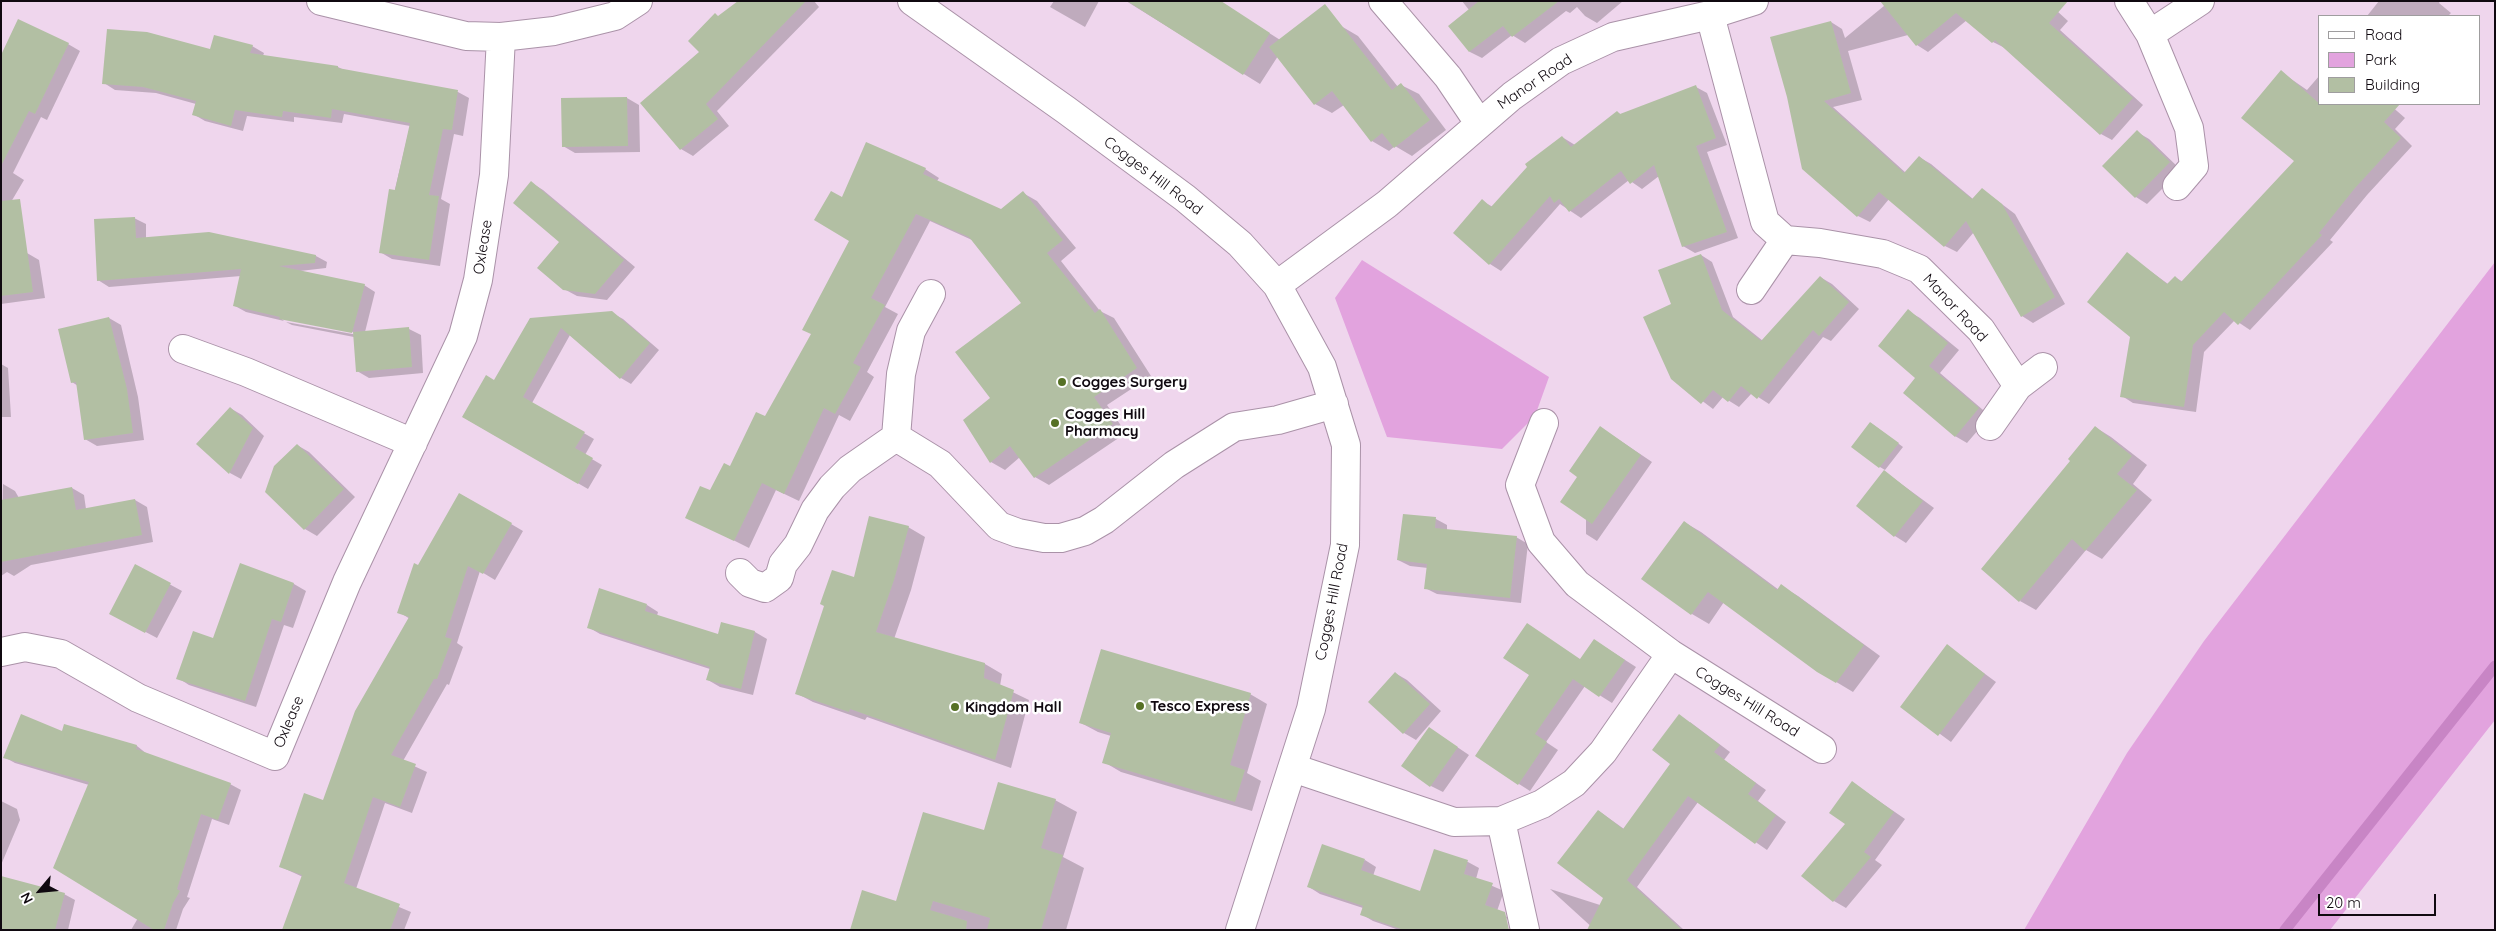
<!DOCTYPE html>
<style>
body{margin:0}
#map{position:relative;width:2496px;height:931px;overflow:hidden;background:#efd6ed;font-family:Quicksand,sans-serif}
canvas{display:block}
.frame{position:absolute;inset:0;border:2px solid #100910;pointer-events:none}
.legend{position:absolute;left:2318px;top:15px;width:162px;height:90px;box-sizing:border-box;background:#fff;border:1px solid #9f9d9f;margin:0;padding:6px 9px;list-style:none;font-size:15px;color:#100910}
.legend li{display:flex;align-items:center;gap:10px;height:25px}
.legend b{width:25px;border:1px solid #9f9d9f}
.north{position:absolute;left:15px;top:866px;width:50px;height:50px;-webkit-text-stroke:4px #fff;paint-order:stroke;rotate:242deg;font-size:14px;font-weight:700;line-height:20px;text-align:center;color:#100910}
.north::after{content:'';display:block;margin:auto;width:18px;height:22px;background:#100910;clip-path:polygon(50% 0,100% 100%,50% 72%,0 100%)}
.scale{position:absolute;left:2318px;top:894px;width:118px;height:22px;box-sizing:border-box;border:2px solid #100910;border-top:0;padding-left:6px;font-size:15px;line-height:18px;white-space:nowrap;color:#100910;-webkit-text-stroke:4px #fff;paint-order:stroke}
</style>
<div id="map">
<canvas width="2496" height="931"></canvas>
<div class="frame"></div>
<ul class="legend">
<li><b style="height:6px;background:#fff"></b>Road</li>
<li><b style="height:14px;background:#e2a3de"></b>Park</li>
<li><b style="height:14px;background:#b2bfa3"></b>Building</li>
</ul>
<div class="north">N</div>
<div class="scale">20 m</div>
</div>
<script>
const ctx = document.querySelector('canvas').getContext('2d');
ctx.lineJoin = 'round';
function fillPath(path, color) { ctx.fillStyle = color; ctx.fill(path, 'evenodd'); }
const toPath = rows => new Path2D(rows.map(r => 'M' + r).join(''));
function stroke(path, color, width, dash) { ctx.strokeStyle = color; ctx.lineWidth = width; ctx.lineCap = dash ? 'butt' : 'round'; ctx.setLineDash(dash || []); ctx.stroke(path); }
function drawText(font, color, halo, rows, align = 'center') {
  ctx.font = font + ' Quicksand,sans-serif'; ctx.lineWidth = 5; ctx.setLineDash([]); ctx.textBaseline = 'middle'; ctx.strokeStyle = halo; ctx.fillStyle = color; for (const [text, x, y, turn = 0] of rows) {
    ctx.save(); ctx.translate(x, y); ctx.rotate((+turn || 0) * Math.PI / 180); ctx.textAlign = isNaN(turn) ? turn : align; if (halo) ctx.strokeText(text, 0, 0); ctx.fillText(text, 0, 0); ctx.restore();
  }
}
fillPath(toPath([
 [1362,260,1549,377,1535,416,1502,449,1387,437,1335,298],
 [2495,262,2495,720,2330,930,2024,930,2127,753,2204,641]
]), '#e2a3de');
fillPath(toPath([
 [740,1,814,1,819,7,717,111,729,126,693,156,681,149,642,103,701,52,719,17],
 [1054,1,1099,1,1085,27,1050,7],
 [1126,1,1219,1,1357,89,1341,26,1358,36,1398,87,1401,85,1419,94,1446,130,1412,156,1395,146,1389,151,1372,141,1344,105,1332,113,1315,104,1278,56,1260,84],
 [1462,1,1623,1,1597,23,1585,16,1577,7,1570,13,1566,11,1525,43,1512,35,1482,58,1470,52,1449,26,1469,10],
 [1890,1,2046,1,2068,21,2060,30,2143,105,2112,140,2101,134,2005,48,1993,42,1967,20,1928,52,1917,45,1908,35,1848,51,1862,100,1833,107,1906,173,1919,157,1931,164,1973,199,1982,189,2015,214,2065,304,2033,323,2022,316,1974,232,1957,252,1945,246,1889,199,1870,222,1858,216,1803,168,1831,22,1842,29,1845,38],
 [2379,1,2440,1,2439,3,2451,13,2448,16,2367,16],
 [68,44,80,51,47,120,41,117,13,173,24,180,1,219,1,57],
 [252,46,264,53,263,56,338,67,344,70,458,92,469,98,463,136,454,134,441,199,450,204,440,266,392,259,380,252,410,126,344,114,342,123,294,117,294,122,247,116,243,131,205,121,193,114,196,104,156,93,115,90,104,83,211,50],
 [2281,72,2307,90,2320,75,2320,104,2389,104,2405,118,2395,129,2412,146,2367,195,2330,240,2333,242,2250,330,2235,320,2204,352,2196,412,2133,403,2122,396,2131,336,2127,254,2168,284,2175,277,2183,282,2296,161],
 [1696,87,1707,93,1727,145,1707,152,1738,238,1695,253,1683,246,1659,176,1642,189,1629,180,1581,218,1560,204,1501,271,1490,264,1455,233,1482,201,1493,207,1562,137,1575,145,1617,112,1622,115],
 [627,98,639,105,640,152,575,153,563,146,562,99],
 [2137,132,2149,139,2181,170,2147,204,2136,197,2104,166],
 [925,169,939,178,937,181,1001,210,1023,193,1037,201,1076,248,1061,261,1100,311,1114,318,1151,376,1107,405,1126,433,1049,485,1035,477,1020,457,1005,470,991,462,992,398,1023,303,972,240,930,221,885,307,898,314,867,372,874,377,850,421,839,415,799,501,776,490,749,548,687,517,731,467,765,418,813,334,851,240,842,199],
 [532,183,543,190,635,267,607,300,577,296,564,289,560,242],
 [134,218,146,224,146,238,316,256,327,262,326,268,300,271,364,285,375,292,365,332,409,329,421,335,423,373,369,378,357,371,354,337,292,325,286,322,358,335,358,333,281,318,284,321,246,312,235,306,241,276,109,287,98,280],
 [27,253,39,260,45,298,1,304,1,257],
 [1701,255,1712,262,1733,317,1763,341,1820,277,1832,284,1859,309,1831,341,1823,337,1769,404,1752,393,1739,407,1723,397,1713,409,1672,378,1673,305],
 [1908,311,1920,318,1959,350,1940,373,1990,416,1967,443,1955,436,1917,378],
 [612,313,623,319,659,350,631,384,621,378,570,335,532,403,594,439,585,455,602,465,588,489,463,417,495,382,530,319],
 [109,318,121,325,138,397,144,440,97,446,85,439,78,386,72,382],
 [1,364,8,368,11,417,1,417],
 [230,408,242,415,264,436,241,479,230,473],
 [1871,423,1903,447,1885,470,1880,467],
 [2095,427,2111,437,2147,465,2133,484,2152,500,2102,559,2086,550,2036,610,2020,601,2072,461],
 [1612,435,1652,462,1597,541,1586,534,1586,519,1579,477],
 [297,445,309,452,355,497,317,536,305,529],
 [1885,472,1934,508,1906,543,1895,536],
 [3,484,15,491,19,498,72,488,84,495,86,509,135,500,147,507,153,542,31,565,14,576,7,572,1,576],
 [460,494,523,531,495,580,480,571,457,643,463,647,449,685,447,684,403,761,427,772,412,813,385,803,356,889,411,912,404,930,283,930,303,877,281,867,324,801,410,619,399,612,419,566],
 [1404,515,1436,519,1447,525,1447,530,1516,537,1528,544,1521,603,1437,594,1425,588,1428,568,1410,566,1398,560],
 [1684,522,1701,532,1779,590,1781,586,1798,596,1880,656,1853,692,1818,671,1724,602,1709,624,1692,614],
 [908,527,925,537,911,590,894,639,985,664,1002,674,1000,686,1029,700,1011,768,867,717,865,720,813,702,796,693,855,579],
 [241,565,294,584,306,591,293,628,284,625,256,707,189,685,178,678,214,640],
 [136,566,182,591,157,638,123,620],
 [647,605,658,612,657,616,719,635,722,624,755,632,767,639,753,695,720,687,708,680,710,669,600,634,588,627],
 [1594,640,1636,667,1612,703,1585,686,1546,742,1558,750,1530,791,1519,784,1530,675,1581,660],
 [1947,646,1996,682,1951,742,1902,706],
 [1395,673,1407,680,1441,711,1416,740,1404,733,1369,702],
 [1250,694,1267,704,1247,773,1261,781,1252,811,1121,772,1104,762,1111,736,1098,732,1081,723],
 [1690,722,1730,752,1724,760,1766,790,1758,801,1786,822,1767,850,1698,802,1637,887,1684,930,1595,930,1550,889,1600,905,1604,898,1599,811,1624,829,1672,764],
 [1429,728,1469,755,1443,792,1431,786],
 [63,733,137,746,147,754,230,784,241,790,229,825,212,819,187,897,190,898,183,909,176,930,131,930,138,918,89,785,15,763,4,757],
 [1853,783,1905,819,1875,860,1882,865,1846,908,1834,901],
 [1055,800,1077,812,1063,857,1084,868,1066,930,851,930,897,902,985,831],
 [1,801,17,809,20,820,1,865],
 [1435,851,1468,862,1479,868,1476,879,1504,891,1497,911,1507,917,1503,930,1399,930,1373,921,1361,914,1363,908,1320,894,1309,887,1365,860,1376,867,1373,876,1421,893],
 [64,894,75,900,68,930,1,930]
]), '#0003');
stroke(toPath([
 [2285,930,2495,666]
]), '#c885c5', 11);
fillPath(toPath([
 [738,1,806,1,706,104,718,119,680,150,640,103,699,52,688,41,715,13,718,16],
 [1127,1,1221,1,1270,33,1243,75],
 [1479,1,1559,1,1512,37,1503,26,1469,52,1448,26],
 [1880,1,2068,1,2049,23,2133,98,2100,135,1995,40,1992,43,1956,13,1916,46],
 [1325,4,1392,90,1401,83,1430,120,1394,148,1382,133,1371,142,1332,91,1314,105,1269,47],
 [18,19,69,43,35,114,29,111,1,166,1,55],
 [1831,21,1851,93,1824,101,1904,173,1919,156,1972,199,1982,188,2002,204,2055,297,2021,317,1966,221,1944,247,1879,192,1857,217,1802,169,1787,97,1770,37],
 [107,29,147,32,210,49,214,35,253,45,250,53,338,66,338,68,458,90,452,130,443,129,429,195,439,196,429,260,379,253,389,189,395,190,410,123,332,109,331,118,283,111,282,117,235,110,231,126,192,115,196,101,143,87,102,84],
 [2281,70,2320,104,2400,104,2384,122,2401,138,2355,188,2319,233,2322,235,2238,325,2224,312,2193,345,2184,407,2120,397,2130,337,2087,302,2127,252,2167,284,2175,276,2181,282,2294,161,2241,118],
 [1696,85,1716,138,1696,146,1727,232,1682,247,1654,165,1630,184,1621,171,1569,212,1559,199,1554,203,1550,196,1489,265,1453,233,1482,199,1491,207,1527,167,1525,164,1562,136,1571,147,1617,111,1620,114],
 [627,97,628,146,562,147,561,98],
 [2137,130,2170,162,2135,198,2102,166],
 [866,142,926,168,923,174,1001,209,1023,191,1063,240,1047,253,1095,313,1100,309,1137,368,1094,397,1113,424,1034,478,1010,446,990,463,963,420,990,398,955,352,1021,303,969,237,916,214,871,298,885,305,853,363,861,367,835,414,824,408,784,494,762,483,734,541,685,518,700,486,710,490,724,463,730,466,756,412,765,416,811,334,802,330,849,241,814,220,831,191,842,197],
 [531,181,624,260,595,294,563,290,537,268,559,242,513,203],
 [20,199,33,292,1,296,1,201],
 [135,217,136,238,209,232,316,255,315,263,279,266,365,284,352,333,279,319,280,317,233,306,241,269,97,281,94,219],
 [1701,254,1722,310,1761,341,1820,276,1849,302,1819,336,1813,330,1757,399,1741,386,1728,402,1713,390,1701,404,1671,379,1643,317,1671,304,1658,270],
 [1908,309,1948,343,1929,366,1979,408,1955,437,1903,393,1915,378,1878,346],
 [612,311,650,343,620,379,561,328,523,397,585,432,575,448,593,458,578,484,462,417,486,375,494,380,530,318],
 [109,317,127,389,133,433,84,440,76,382,71,383,58,329],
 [409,327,412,367,356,372,353,332],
 [230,407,253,428,229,474,196,444],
 [1870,422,1899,443,1879,468,1851,447],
 [1600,426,1641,455,1592,524,1560,502,1577,477,1569,471],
 [2095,426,2132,456,2117,474,2137,490,2085,551,2072,539,2019,602,1981,569,2070,461,2068,459],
 [297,444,344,489,304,530,265,492,274,466],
 [1884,470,1923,501,1894,537,1856,506],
 [72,487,76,510,135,499,142,535,1,562,1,500],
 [459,493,512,523,483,574,468,566,445,637,452,639,437,679,434,679,391,755,416,764,400,807,373,797,344,883,400,904,390,930,282,930,302,875,279,867,304,793,323,800,355,711,409,617,397,613,414,563,418,565],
 [1403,514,1436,517,1435,528,1517,536,1510,598,1424,589,1427,564,1397,560],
 [869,516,909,526,894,580,876,632,985,663,984,678,1014,690,995,760,850,709,849,712,795,694,824,606,820,604,832,570,854,577],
 [1684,521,1777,590,1781,584,1864,645,1836,683,1817,672,1708,592,1691,615,1641,579],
 [240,563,294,583,281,622,272,619,245,701,176,679,193,631,213,638],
 [135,564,171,583,145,633,109,614],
 [599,588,647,604,645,611,718,634,721,622,755,631,741,689,706,680,710,667,587,628],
 [1527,623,1580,659,1594,639,1625,660,1599,697,1573,679,1535,734,1547,742,1518,785,1475,756,1529,675,1503,658],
 [1947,644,1985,674,1938,736,1900,707],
 [1101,649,1251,693,1230,765,1245,770,1235,802,1102,763,1111,733,1079,723],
 [1395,672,1430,704,1403,734,1368,702],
 [21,714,62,731,64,724,137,745,136,749,231,783,218,820,201,814,177,889,180,891,173,903,164,930,154,930,53,868,89,782,3,758],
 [1679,714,1720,745,1714,752,1756,783,1748,794,1776,815,1755,844,1688,796,1627,880,1682,930,1587,930,1603,898,1557,863,1598,810,1623,829,1670,764,1652,750],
 [1429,727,1458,747,1430,787,1401,766],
 [1852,781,1894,812,1864,852,1871,857,1833,902,1801,876,1845,824,1829,813],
 [998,782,1056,799,1041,848,1063,855,1041,930,987,930,990,918,933,901,930,910,967,921,966,930,850,930,862,890,896,901,923,812,984,830],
 [1322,844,1365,859,1361,870,1420,891,1434,849,1468,860,1464,874,1493,883,1485,905,1505,912,1509,930,1404,930,1360,915,1363,906,1307,887],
 [1,876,65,893,55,930,1,930]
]), '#b2bfa3');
const minor = toPath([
 [321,1,466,36,501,37,554,31,615,16,638,1],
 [912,1,1066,110,1185,198,1240,244,1277,285,1322,367,1346,445,1345,545,1311,709,1240,930],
 [1383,1,1448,77,1479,123],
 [2129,1,2150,34,2189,128,2194,166,2177,186],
 [1710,15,1765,222,1785,240,1820,243,1883,254,1919,269,1981,330,2018,386],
 [2150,34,2200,1],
 [1277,285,1387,204,1512,96,1561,61,1613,37,1710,15,1754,1],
 [1751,290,1785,240],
 [183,349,246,372,413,443],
 [1544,423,1520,485,1541,542,1577,584,1671,654,1822,749],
 [1990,426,2018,386,2043,367],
 [896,437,940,464,999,526,1018,533,1044,538,1061,538,1085,531,1104,520,1174,465,1234,427,1278,420,1334,404],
 [740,573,750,583,765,588,779,578,783,564,798,545,815,510,832,487,850,469,896,437,901,374,911,331,931,294],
 [1,652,25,647,61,654,138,698,275,756,347,582,463,336,478,280,494,175,501,37],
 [1293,768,1454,822,1501,821,1542,804,1574,783,1603,752,1671,654],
 [1501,821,1525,930]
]);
stroke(minor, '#aa92a8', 30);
stroke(minor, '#fff', 28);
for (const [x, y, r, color] of [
 [1062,382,5,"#567125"],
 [1055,423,5,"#567125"],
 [1140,706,5,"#567125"],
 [955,707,5,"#567125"]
]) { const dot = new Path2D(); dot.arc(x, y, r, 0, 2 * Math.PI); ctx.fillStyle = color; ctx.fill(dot); stroke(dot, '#fff', 2); }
drawText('15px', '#100910', '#fff', [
 ["Manor Road",1535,82,-34],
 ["Cogges Hill Road",1153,176,37],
 ["Oxlease",483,247,-81],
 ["Manor Road",1955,308,47],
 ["Cogges Hill Road",1332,602,-79],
 ["Cogges Hill Road",1747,702,32],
 ["Oxlease",289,722,-67]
]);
drawText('bold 15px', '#100910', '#fff', [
 ["Cogges Surgery",1072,382],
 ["Cogges Hill",1065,414],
 ["Pharmacy",1065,431],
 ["Tesco Express",1150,706],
 ["Kingdom Hall",965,707]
], 'left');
</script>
